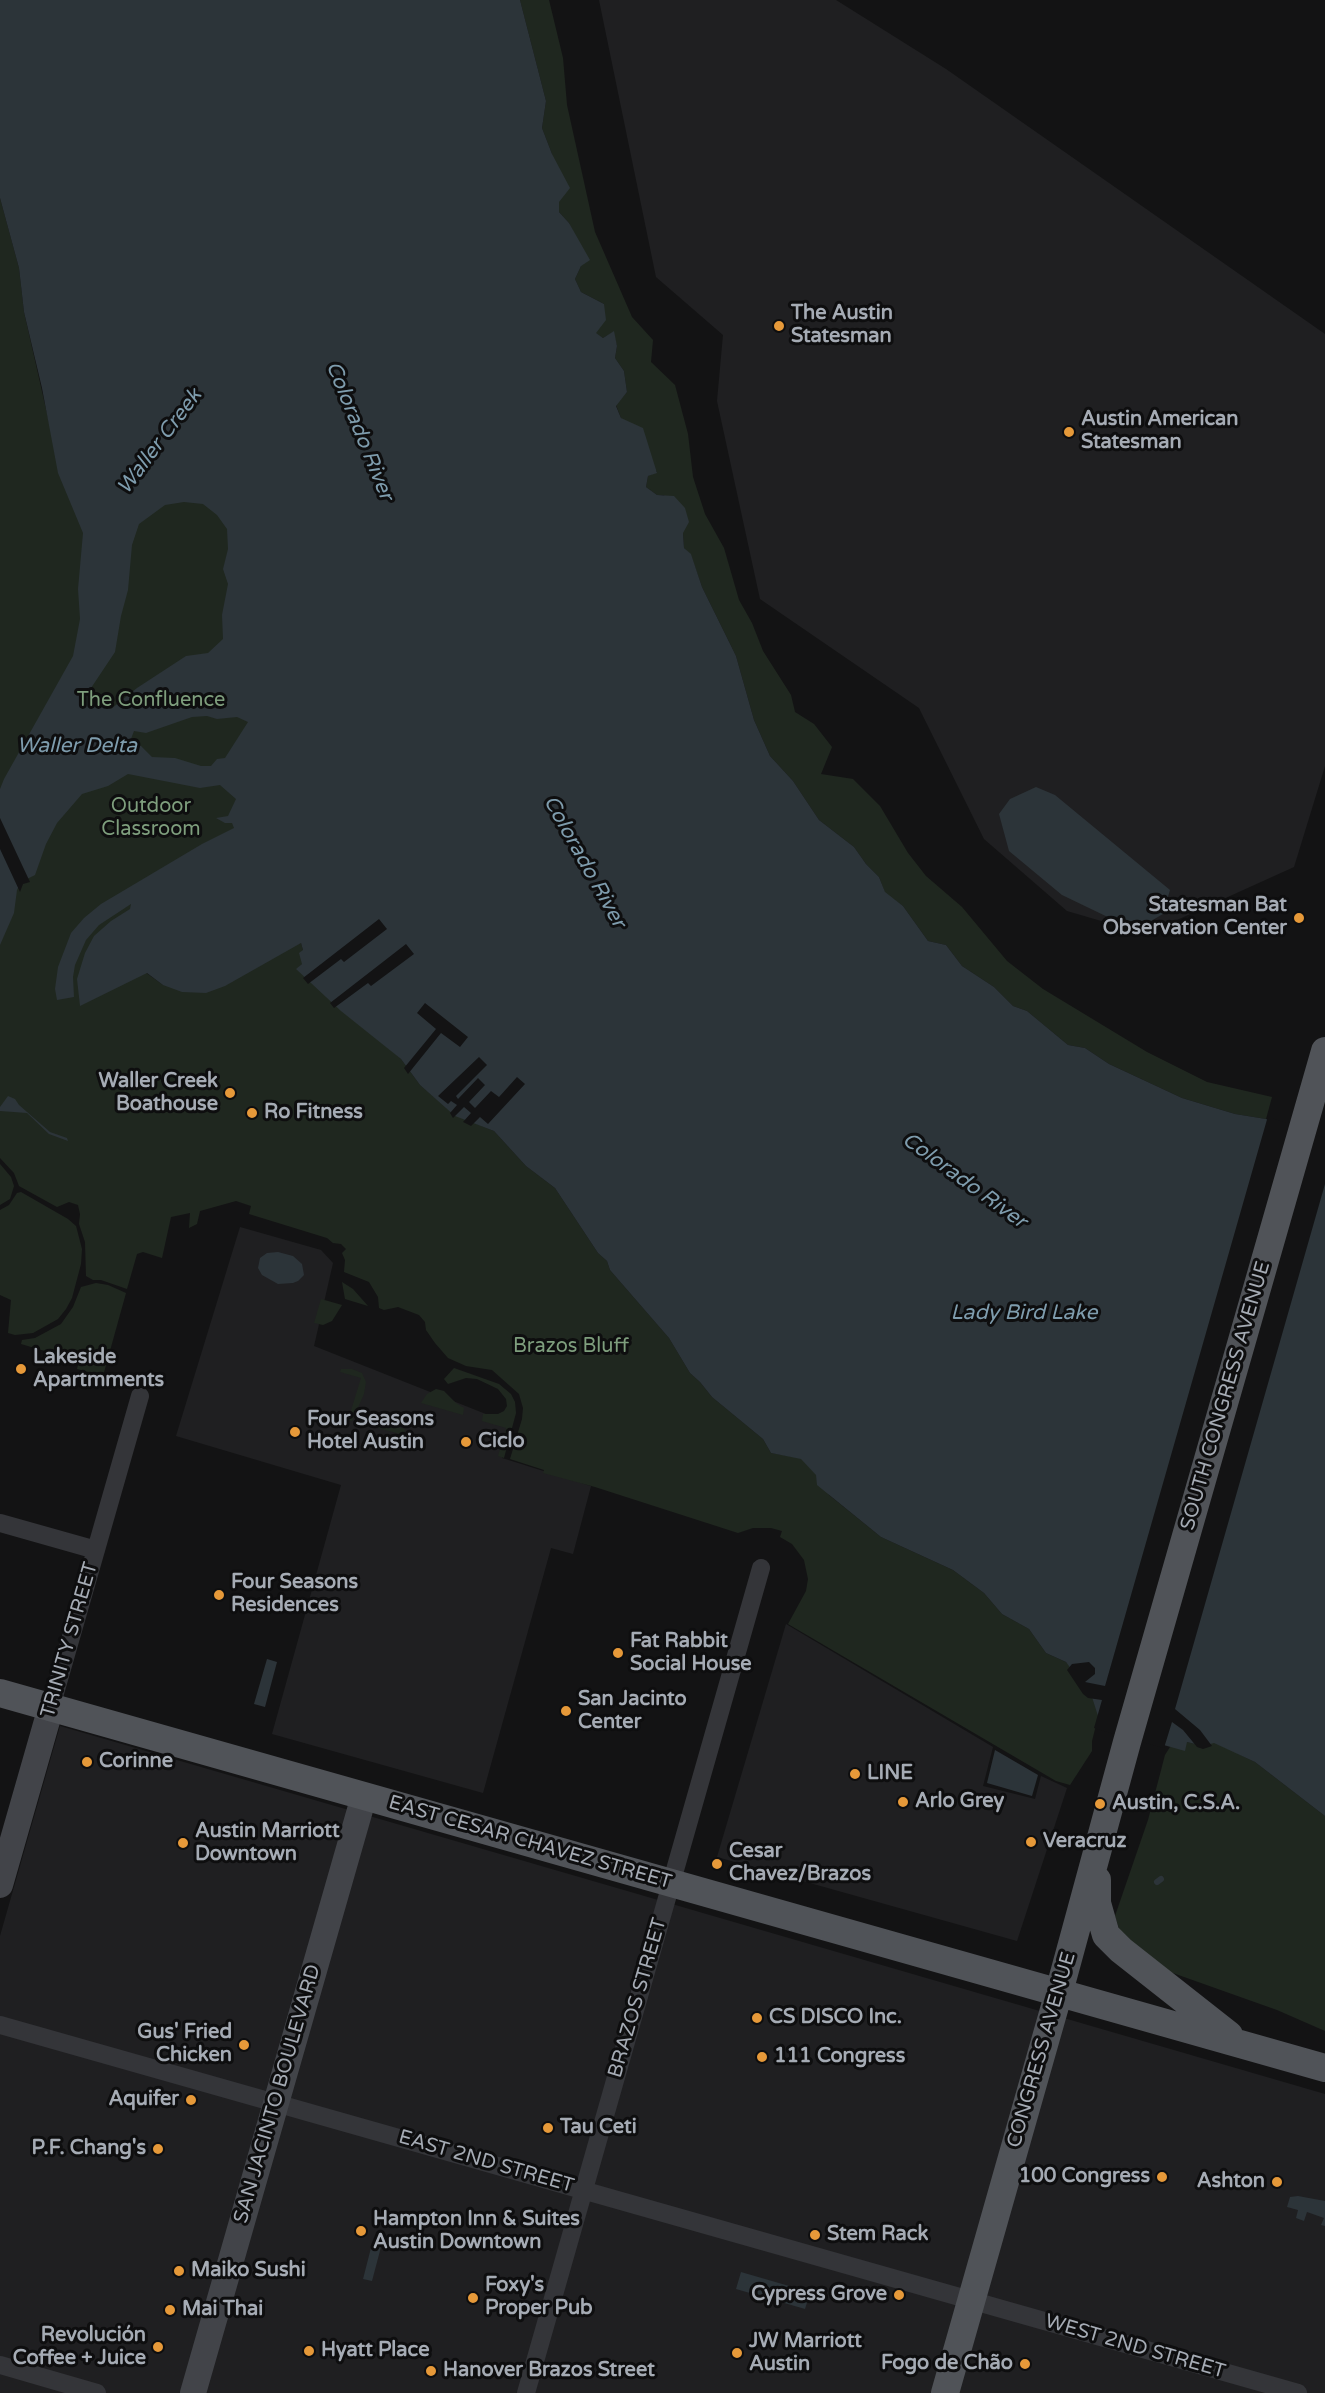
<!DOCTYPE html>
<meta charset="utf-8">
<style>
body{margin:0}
canvas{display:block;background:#131314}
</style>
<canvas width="1325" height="2393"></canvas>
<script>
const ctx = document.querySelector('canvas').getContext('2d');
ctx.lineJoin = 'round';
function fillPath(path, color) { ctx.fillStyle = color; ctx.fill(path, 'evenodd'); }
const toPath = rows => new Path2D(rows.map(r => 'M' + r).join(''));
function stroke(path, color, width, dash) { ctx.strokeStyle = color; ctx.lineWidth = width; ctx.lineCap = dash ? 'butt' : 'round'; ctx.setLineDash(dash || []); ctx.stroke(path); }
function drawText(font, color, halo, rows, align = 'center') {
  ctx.font = font + ' "Varela Round",sans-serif'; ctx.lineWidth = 6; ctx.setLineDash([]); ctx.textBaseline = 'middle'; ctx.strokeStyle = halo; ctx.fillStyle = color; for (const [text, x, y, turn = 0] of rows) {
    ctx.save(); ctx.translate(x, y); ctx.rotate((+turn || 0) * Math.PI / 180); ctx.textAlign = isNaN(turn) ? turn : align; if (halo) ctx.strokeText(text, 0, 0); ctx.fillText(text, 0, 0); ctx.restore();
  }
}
fillPath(toPath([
 [599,0,836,0,946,69,1325,334,1325,766,1294,867,1146,934,1067,911,984,839,919,708,760,599,717,401,723,335,656,277],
 [240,1227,321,1250,333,1263,314,1346,511,1424,502,1458,591,1486,573,1554,551,1548,483,1793,272,1734,341,1485,176,1436],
 [786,1624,993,1747,983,1786,1035,1799,1041,1776,1067,1788,1017,1941,717,1857],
 [60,1726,1325,2094,1325,2393,0,2393,0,1936]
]), '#1f1f21');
fillPath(toPath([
 [520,0,549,0,563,58,567,105,595,232,632,317,653,340,651,362,675,385,688,434,693,477,705,514,724,548,739,600,752,623,763,651,791,695,795,712,814,724,832,747,821,774,853,779,880,806,908,853,926,876,962,907,1007,961,1043,989,1147,1052,1207,1082,1272,1097,1266,1119,1235,1114,1182,1098,1109,1064,1085,1048,1068,1045,1027,1011,1013,1006,994,987,962,966,946,945,928,941,903,906,885,893,879,877,866,864,854,847,819,820,793,781,770,756,754,720,736,656,702,587,691,555,684,548,683,533,664,495,657,495,646,487,648,476,657,472,621,418,616,405,627,392,624,371,615,358,617,346,613,332,603,338,595,333,604,304,581,292,575,279,581,266,576,238,569,223,559,212,552,154,542,128,546,101],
 [0,198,19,268,24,312,53,440,201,432,336,749,246,827,122,909,132,903,145,972,163,985,301,943,303,950,302,964,297,969,401,1059,420,1085,455,1115,494,1131,526,1166,555,1188,598,1253,607,1261,610,1270,669,1338,690,1373,700,1382,712,1397,763,1439,771,1453,801,1458,817,1475,829,1495,881,1537,953,1570,984,1593,1002,1614,1029,1629,1046,1653,1066,1662,1103,1697,1092,1741,1092,1751,1070,1785,1056,1781,788,1624,806,1591,808,1579,804,1560,792,1544,780,1537,782,1531,771,1528,753,1528,738,1533,595,1487,543,1473,544,1470,510,1459,522,1419,523,1408,519,1394,492,1370,466,1366,448,1358,435,1343,426,1330,425,1322,419,1315,398,1307,384,1310,379,1308,378,1297,369,1282,344,1272,345,1260,342,1253,346,1249,341,1244,333,1243,327,1238,249,1214,251,1206,236,1201,200,1211,197,1224,189,1228,190,1213,171,1217,162,1258,143,1252,137,1254,127,1289,101,1280,93,1280,86,1276,85,1242,79,1224,80,1214,78,1205,69,1202,57,1207,28,1191,19,1186,14,1173,0,1158],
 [0,1164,11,1177,14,1186,10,1199,0,1205],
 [21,1192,68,1219,76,1226,82,1249,81,1264,72,1298,66,1309,58,1319,33,1333,15,1335,8,1333,11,1300,0,1295,0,1210,9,1205,17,1193],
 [342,1282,353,1289,368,1306,345,1299],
 [96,1283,108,1285,126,1293,103,1376,77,1369,79,1361,21,1344,22,1340,35,1338,61,1324,73,1307,81,1287],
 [321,1299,342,1305,332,1321,323,1325,314,1323],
 [454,1368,499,1384,511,1394,515,1402,516,1413,504,1458,498,1456,506,1428,482,1421,483,1414,498,1414,504,1411,507,1406,506,1399,498,1389,477,1379,466,1378,448,1384,444,1379],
 [341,1369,352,1369,362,1373,366,1382,364,1394,352,1421,348,1420,361,1378,340,1372],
 [436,1389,444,1391,456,1403,464,1408,463,1415,421,1403,427,1394],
 [361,1416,385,1417,394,1426,405,1429,404,1435,359,1423],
 [1187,1742,1203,1746,1214,1742,1255,1762,1325,1816,1325,2031,1277,2010,1170,1972,1122,1938,1115,1916,1148,1820,1165,1755,1170,1747]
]), '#1f271f');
fillPath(toPath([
 [0,0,520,0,546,101,542,128,552,154,570,188,559,202,559,212,569,223,590,260,581,266,575,279,581,292,604,304,606,320,596,333,603,338,614,331,617,346,615,358,624,371,627,392,616,406,621,418,643,428,657,473,648,476,646,487,657,495,674,496,685,508,689,522,683,533,684,548,691,554,702,587,736,656,754,720,770,756,793,781,819,820,854,847,866,864,879,877,885,892,903,906,928,941,946,945,962,966,994,987,1013,1006,1027,1011,1068,1045,1085,1048,1109,1064,1182,1098,1235,1114,1266,1119,1325,1141,1325,1816,1255,1762,1214,1743,1203,1746,1187,1742,1185,1751,1096,1726,1098,1716,1092,1697,1066,1662,1046,1653,1029,1629,1002,1614,984,1593,953,1570,881,1537,817,1485,816,1475,801,1459,771,1453,763,1439,712,1397,700,1382,690,1373,669,1338,610,1270,607,1261,598,1253,555,1188,526,1166,494,1131,455,1116,420,1085,401,1059,341,1011,296,969,302,964,299,953,303,950,301,943,225,986,206,993,182,992,163,985,147,973,80,1006,77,979,85,953,94,936,111,921,130,909,131,904,99,925,86,940,75,965,73,977,74,997,57,1000,55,989,58,967,71,933,84,918,101,904,202,844,234,828,232,823,225,823,216,818,228,816,236,799,220,785,200,788,128,774,108,786,82,794,57,823,46,844,35,875,21,882,17,890,14,913,0,945,0,789,4,779,73,656,80,619,78,589,83,533,58,473,42,388,24,312,19,268,0,198],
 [184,502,203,504,217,515,227,529,228,549,223,569,228,584,222,615,223,639,208,653,186,656,137,688,111,709,94,702,91,688,115,652,121,616,128,590,132,545,139,524,165,505],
 [207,716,217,719,237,717,248,722,225,758,217,759,211,766,201,766,175,758,152,757,141,746,129,744,134,731,146,733,192,717],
 [1036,787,1055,795,1170,890,1163,914,1151,921,1116,921,1062,895,1009,851,999,814,1010,799],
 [8,1096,15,1099,19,1105,50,1132,67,1138,68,1141,49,1134,27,1113,0,1111,0,1107],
 [278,1252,293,1256,302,1264,304,1275,298,1281,293,1283,278,1284,262,1275,258,1268,260,1258,267,1253],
 [267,1659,277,1662,265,1707,254,1704],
 [995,1750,1038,1775,1032,1796,987,1783],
 [1298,2196,1325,2201,1325,2226,1321,2225,1324,2218,1307,2212,1304,2221,1296,2218,1298,2210,1287,2207,1290,2197],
 [372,2244,381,2247,372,2281,363,2279],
 [741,2272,796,2288,796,2292,809,2296,805,2309,736,2289]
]), '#2c3439');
fillPath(toPath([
 [0,818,30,882,23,884,20,892,0,849],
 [379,919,387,929,344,962,341,959,308,984,303,978],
 [406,944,414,954,371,986,368,983,334,1008,330,1003],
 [425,1003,468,1037,460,1047,441,1033,408,1074,404,1068,436,1029,417,1013],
 [479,1057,487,1065,456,1096,458,1099,478,1078,485,1085,469,1102,475,1108,491,1091,499,1097,517,1077,525,1084,488,1124,480,1117,471,1126,463,1122,471,1113,464,1107,453,1118,450,1113,457,1105,451,1101,448,1104,438,1096],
 [1268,1116,1325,1138,1325,1184,1175,1709,1200,1730,1212,1746,1203,1749,1197,1747,1183,1730,1172,1722,1164,1748,1094,1728,1102,1700,1088,1698,1083,1694,1067,1670,1072,1664,1089,1662,1095,1668,1095,1674,1085,1682,1105,1686]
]), '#131314');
stroke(toPath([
 [1157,1882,1161,1879]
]), '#2c3439', 6);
stroke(toPath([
 [0,1523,96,1550],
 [51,1707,140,1396],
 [0,2025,1298,2393],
 [0,2365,97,2393],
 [526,2393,761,1568]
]), '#343539', 18);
stroke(toPath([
 [0,1885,51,1707],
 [193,2393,364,1796]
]), '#424449', 26);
stroke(toPath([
 [0,1693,1325,2068],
 [1097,1880,1097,1903,1106,1935,1121,1950,1229,2035],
 [945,2393,1059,1992,1127,1742,1325,1051]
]), '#505358', 28);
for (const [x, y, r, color] of [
 [779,326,6,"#e69939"],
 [1069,432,6,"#e69939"],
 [1299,918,6,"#e69939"],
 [230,1093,6,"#e69939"],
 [252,1113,6,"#e69939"],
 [21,1369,6,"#e69939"],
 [295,1432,6,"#e69939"],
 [466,1442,6,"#e69939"],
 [219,1595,6,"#e69939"],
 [618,1653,6,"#e69939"],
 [566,1711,6,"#e69939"],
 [87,1762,6,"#e69939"],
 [855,1774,6,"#e69939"],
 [903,1802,6,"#e69939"],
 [1100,1804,6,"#e69939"],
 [1031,1842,6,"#e69939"],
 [183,1843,6,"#e69939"],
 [717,1864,6,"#e69939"],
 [757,2018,6,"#e69939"],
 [244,2045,6,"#e69939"],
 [762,2057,6,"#e69939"],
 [191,2100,6,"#e69939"],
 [548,2128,6,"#e69939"],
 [158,2149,6,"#e69939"],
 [1162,2177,6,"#e69939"],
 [1277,2182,6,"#e69939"],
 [361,2231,6,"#e69939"],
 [815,2235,6,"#e69939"],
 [179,2271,6,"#e69939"],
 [899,2295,6,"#e69939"],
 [473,2298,6,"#e69939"],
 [170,2310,6,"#e69939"],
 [158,2347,6,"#e69939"],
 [309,2351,6,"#e69939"],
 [737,2353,6,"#e69939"],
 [1025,2364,6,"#e69939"],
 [431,2371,6,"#e69939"]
]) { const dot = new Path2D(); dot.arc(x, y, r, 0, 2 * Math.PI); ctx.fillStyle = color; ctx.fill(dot); stroke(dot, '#0e0e0f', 2); }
drawText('bold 20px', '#a5abb4', '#0e0e0f', [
 ["The Austin",791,314],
 ["Statesman",791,337],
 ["Austin American",1081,420],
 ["Statesman",1081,443],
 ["Statesman Bat",1287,906,"right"],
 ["Observation Center",1287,929,"right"],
 ["Waller Creek",218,1082,"right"],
 ["Boathouse",218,1105,"right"],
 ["Ro Fitness",264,1113],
 ["Lakeside",33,1358],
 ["Apartmments",33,1381],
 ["Four Seasons",307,1420],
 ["Hotel Austin",307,1443],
 ["Ciclo",478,1442],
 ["Four Seasons",231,1583],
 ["Residences",231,1606],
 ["Fat Rabbit",630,1642],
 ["Social House",630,1665],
 ["San Jacinto",578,1700],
 ["Center",578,1723],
 ["Corinne",99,1762],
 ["LINE",867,1774],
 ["Arlo Grey",915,1802],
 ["Austin, C.S.A.",1112,1804],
 ["Austin Marriott",195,1832],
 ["Downtown",195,1855],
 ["Veracruz",1043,1842],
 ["Cesar",729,1852],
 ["Chavez/Brazos",729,1875],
 ["CS DISCO Inc.",769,2018],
 ["Gus' Fried",232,2033,"right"],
 ["Chicken",232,2056,"right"],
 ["111 Congress",774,2057],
 ["Aquifer",179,2100,"right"],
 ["Tau Ceti",560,2128],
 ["P.F. Chang's",146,2149,"right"],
 ["100 Congress",1150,2177,"right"],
 ["Ashton",1265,2182,"right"],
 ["Hampton Inn & Suites",373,2220],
 ["Austin Downtown",373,2243],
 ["Stem Rack",827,2235],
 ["Maiko Sushi",191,2271],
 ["Foxy's",485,2286],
 ["Proper Pub",485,2309],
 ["Cypress Grove",887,2295,"right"],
 ["Mai Thai",182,2310],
 ["Revolución",146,2336,"right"],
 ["Coffee + Juice",146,2359,"right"],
 ["JW Marriott",749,2342],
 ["Austin",749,2365],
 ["Hyatt Place",321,2351],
 ["Fogo de Chão",1013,2364,"right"],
 ["Hanover Brazos Street",443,2371]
], 'left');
drawText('20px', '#7e9e7d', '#0e0e0f', [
 ["The Confluence",151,701],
 ["Outdoor",151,807],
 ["Classroom",151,830],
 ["Brazos Bluff",571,1347]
]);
drawText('20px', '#a5abb4', '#0e0e0f', [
 ["SOUTH CONGRESS AVENUE",1226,1396,-74],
 ["TRINITY STREET",70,1640,-74],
 ["EAST CESAR CHAVEZ STREET",530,1843,16],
 ["BRAZOS STREET",638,1998,-74],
 ["CONGRESS AVENUE",1042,2050,-74],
 ["SAN JACINTO BOULEVARD",278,2094,-74],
 ["EAST 2ND STREET",486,2162,16],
 ["WEST 2ND STREET",1135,2347,16]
]);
drawText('italic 21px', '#7e9cad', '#0e0e0f', [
 ["Colorado River",359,431,68],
 ["Waller Creek",160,442,-53],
 ["Waller Delta",77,746],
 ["Colorado River",584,862,61],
 ["Colorado River",964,1181,36],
 ["Lady Bird Lake",1024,1313]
]);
</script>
